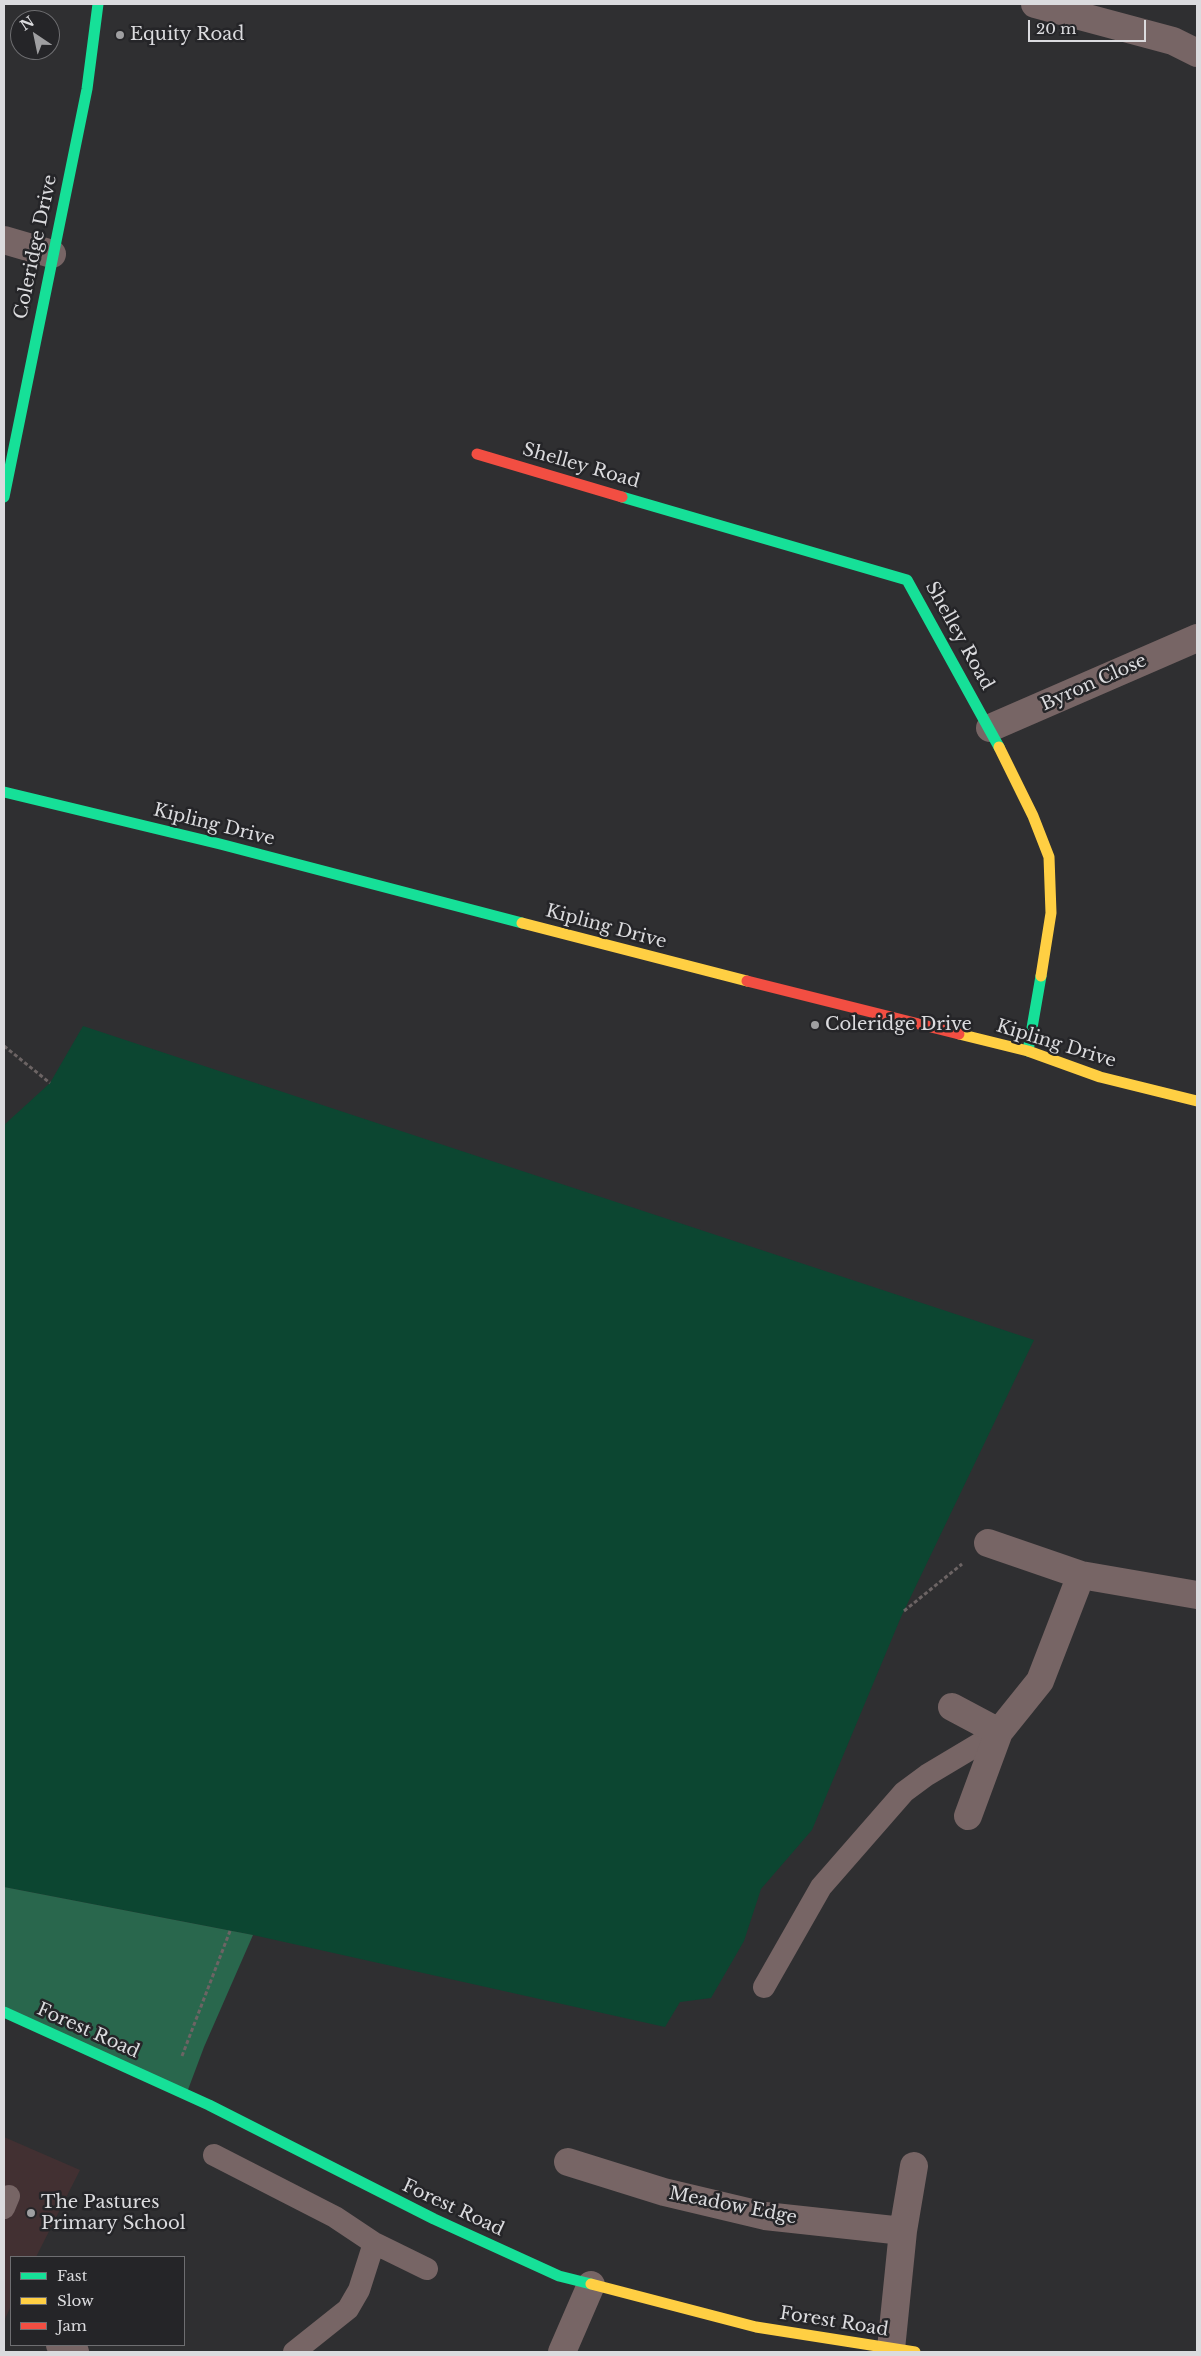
<!DOCTYPE html>
<style>
body{margin:0}
#map{position:relative;width:1201px;height:2356px;overflow:hidden;background:#2f2f31;font-family:"Libre Baskerville",serif}
canvas{display:block}
.frame{position:absolute;inset:0;border:5px solid #dbdbde;pointer-events:none}
.legend{position:absolute;left:10px;top:2256px;width:175px;height:90px;box-sizing:border-box;background:#252528;border:1px solid #6e6e71;margin:0;padding:6px 9px;list-style:none;font-size:15px;color:#dbdbde}
.legend li{display:flex;align-items:center;gap:10px;height:25px}
.legend b{width:25px;border:1px solid #6e6e71}
.north{position:absolute;left:10px;top:10px;width:50px;height:50px;box-sizing:border-box;background:#252528;border:1px solid #6e6e71;border-radius:50%;rotate:326deg;font-size:14px;font-weight:700;line-height:20px;text-align:center;color:#dbdbde}
.north::after{content:'';display:block;margin:auto;width:18px;height:22px;background:#9f9fa1;clip-path:polygon(50% 0,100% 100%,50% 72%,0 100%)}
.scale{position:absolute;left:1028px;top:20px;width:118px;height:22px;box-sizing:border-box;border:2px solid #dbdbde;border-top:0;padding-left:6px;font-size:15px;line-height:18px;white-space:nowrap;color:#dbdbde;-webkit-text-stroke:4px #252528;paint-order:stroke}
</style>
<div id="map">
<canvas width="1201" height="2356"></canvas>
<div class="frame"></div>
<ul class="legend">
<li><b style="height:6px;background:#16e098"></b>Fast</li>
<li><b style="height:6px;background:#ffcf43"></b>Slow</li>
<li><b style="height:6px;background:#f24e42"></b>Jam</li>
</ul>
<div class="north">N</div>
<div class="scale">20 m</div>
</div>
<script>
const ctx = document.querySelector('canvas').getContext('2d');
ctx.lineJoin = 'round';
function fillPath(path, color) { ctx.fillStyle = color; ctx.fill(path, 'evenodd'); }
const toPath = rows => new Path2D(rows.map(r => 'M' + r).join(''));
function stroke(path, color, width, dash) { ctx.strokeStyle = color; ctx.lineWidth = width; ctx.lineCap = dash ? 'butt' : 'round'; ctx.setLineDash(dash || []); ctx.stroke(path); }
function drawText(font, color, halo, rows, align = 'center') {
  ctx.font = font + ' "Libre Baskerville",serif'; ctx.lineWidth = 5; ctx.setLineDash([]); ctx.textBaseline = 'middle'; ctx.strokeStyle = halo; ctx.fillStyle = color; for (const [text, x, y, turn = 0] of rows) {
    ctx.save(); ctx.translate(x, y); ctx.rotate((+turn || 0) * Math.PI / 180); ctx.textAlign = isNaN(turn) ? turn : align; if (halo) ctx.strokeText(text, 0, 0); ctx.fillText(text, 0, 0); ctx.restore();
  }
}
fillPath(toPath([
 [4,2137,80,2170,36,2257,11,2257,11,2306,4,2321]
]), '#423032');
fillPath(toPath([
 [83,1026,1034,1340,901,1617,812,1830,761,1889,744,1941,711,1998,680,2002,665,2027,253,1935,4,1887,4,1125,50,1083]
]), '#0c4631');
fillPath(toPath([
 [4,1887,253,1935,204,2047,186,2095,4,2012]
]), '#29674d');
stroke(toPath([
 [4,1046,50,1083],
 [904,1611,962,1564],
 [182,2056,230,1931]
]), '#6c6464', 3, [4, 2.5]);
stroke(toPath([
 [764,1987,821,1887,904,1792,927,1775,999,1732],
 [214,2155,335,2217,374,2243,427,2269],
 [4,2208,9,2196],
 [294,2352,348,2309,359,2290,374,2243]
]), '#776565', 22);
stroke(toPath([
 [1035,4,1173,41,1197,53],
 [4,240,52,254],
 [990,728,1197,638],
 [988,1543,1081,1575],
 [952,1707,999,1732],
 [968,1816,999,1732,1040,1681,1081,1575,1197,1595],
 [568,2162,664,2192,765,2216,903,2231],
 [60,2345,75,2352],
 [891,2349,903,2231,914,2166],
 [562,2352,591,2285]
]), '#776565', 28);
stroke(toPath([
 [4,497,87,89,98,4],
 [622,497,907,580,999,747],
 [4,792,220,844,522,923],
 [1028,1051,1041,976],
 [4,2012,209,2105,434,2219,559,2276,591,2284]
]), '#16e098', 11);
stroke(toPath([
 [999,747,1033,816,1049,857,1051,913,1041,976],
 [522,923,747,981],
 [959,1034,1028,1051,1100,1077,1197,1101],
 [591,2284,756,2327,915,2352]
]), '#ffcf43', 11);
stroke(toPath([
 [477,454,622,497],
 [747,981,959,1034]
]), '#f24e42', 11);
for (const [x, y, r, color] of [
 [120,35,5,"#9f9fa1"],
 [815,1025,5,"#9f9fa1"],
 [31,2213,5,"#9f9fa1"]
]) { const dot = new Path2D(); dot.arc(x, y, r, 0, 2 * Math.PI); ctx.fillStyle = color; ctx.fill(dot); stroke(dot, '#252528', 2); }
drawText('18px', '#dbdbde', '#252528', [
 ["Equity Road",130,35],
 ["Coleridge Drive",825,1025],
 ["The Pastures",41,2203],
 ["Primary School",41,2224]
], 'left');
drawText('18px', '#dbdbde', '#252528', [
 ["Coleridge Drive",36,247,-78],
 ["Shelley Road",581,466,16],
 ["Shelley Road",959,636,61],
 ["Byron Close",1094,683,-24],
 ["Kipling Drive",214,825,14],
 ["Kipling Drive",606,927,15],
 ["Kipling Drive",1056,1044,17],
 ["Forest Road",88,2031,24],
 ["Meadow Edge",733,2206,11],
 ["Forest Road",453,2208,25],
 ["Forest Road",834,2322,9]
]);
</script>
